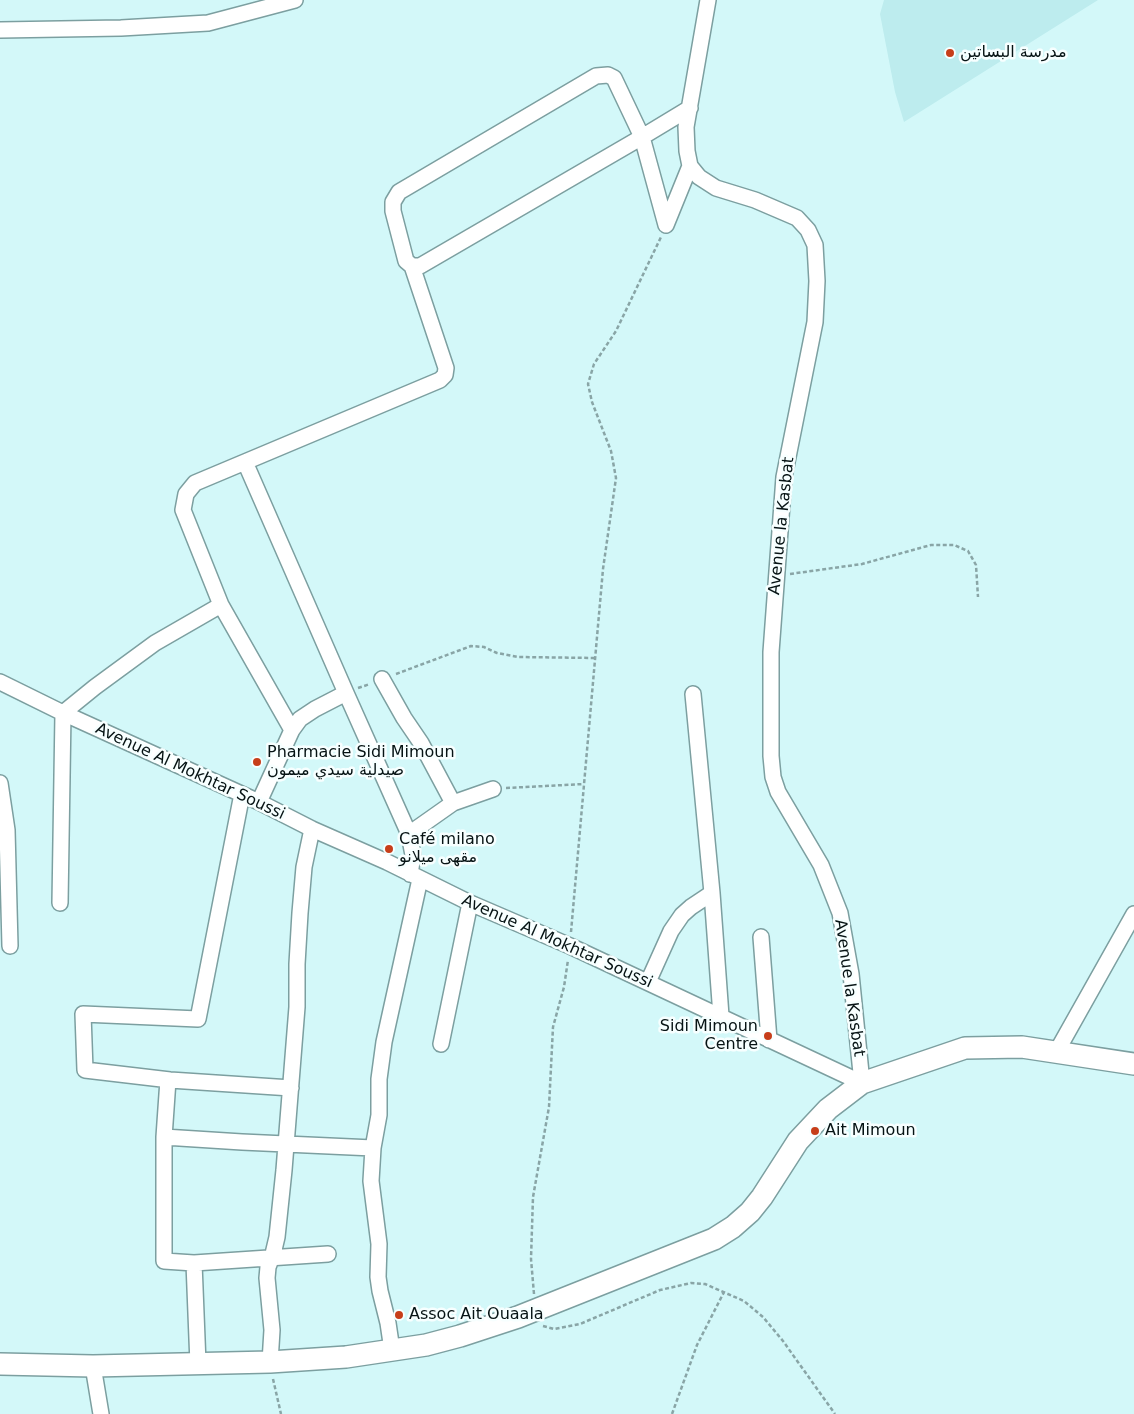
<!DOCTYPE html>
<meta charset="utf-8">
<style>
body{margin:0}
canvas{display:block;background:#d3f8f9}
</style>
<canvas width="1134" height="1414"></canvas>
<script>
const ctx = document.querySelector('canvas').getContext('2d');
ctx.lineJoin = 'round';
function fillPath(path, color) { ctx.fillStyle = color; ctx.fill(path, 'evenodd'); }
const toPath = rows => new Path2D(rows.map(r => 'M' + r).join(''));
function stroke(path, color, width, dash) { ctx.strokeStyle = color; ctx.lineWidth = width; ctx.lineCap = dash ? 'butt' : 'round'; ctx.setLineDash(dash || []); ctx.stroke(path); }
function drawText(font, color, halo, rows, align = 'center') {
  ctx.font = font + ' "DejaVu Sans","Noto Naskh Arabic",sans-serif'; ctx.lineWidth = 5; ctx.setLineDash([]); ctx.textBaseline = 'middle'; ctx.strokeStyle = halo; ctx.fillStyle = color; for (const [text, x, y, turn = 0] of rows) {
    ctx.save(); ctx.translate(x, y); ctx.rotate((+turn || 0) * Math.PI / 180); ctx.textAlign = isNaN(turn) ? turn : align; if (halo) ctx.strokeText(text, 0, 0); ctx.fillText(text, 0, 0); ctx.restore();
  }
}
fillPath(toPath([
 [884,0,1098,0,904,122,895,92,880,14]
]), '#bdecee');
const street = toPath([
 [708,0,686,127,687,151,690,166,699,177,716,188,755,200,797,218,808,230,815,245,817,281,815,322,784,477,771,652,771,756,773,777,778,792,821,865,840,913,851,974,862,1083],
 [0,30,121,28,208,23,295,0],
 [666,225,642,137,614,78,608,75,596,76,399,192,393,202,393,211,406,261,412,266,420,266,642,137,690,108],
 [666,225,690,166],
 [245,462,346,693,409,834,413,855,410,874],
 [382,679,404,718,421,743,453,803],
 [0,682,63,713,259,802,312,829,387,862,470,903,570,946,862,1083],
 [693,694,712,893,721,1016],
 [292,730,221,605,183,510,186,494,195,483,440,380,445,375,446,368,412,266],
 [0,783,7,830,10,946],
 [242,794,198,1019,83,1014,85,1070,170,1080,291,1088],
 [259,802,292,730,300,719,315,709,346,693],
 [409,834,453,803,493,789],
 [60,903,63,713,95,687,155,643,221,605],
 [761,937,769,1040],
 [648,982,671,931,682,915,691,907,712,893],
 [441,1044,470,903],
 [1057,1051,1134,914],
 [168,1080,164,1137,164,1261,194,1263,328,1254],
 [164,1137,242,1142,373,1148],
 [194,1263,198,1364],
 [392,1350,388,1323,380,1291,378,1277,379,1244,371,1181,373,1148,379,1115,379,1079,384,1042,420,879],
 [270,1362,272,1330,267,1278,268,1267,273,1254,277,1237,284,1170,297,1007,297,964,300,913,304,867,312,829],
 [93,1366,101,1414]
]);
const secondary = toPath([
 [0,1364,93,1366,270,1362,346,1357,426,1345,460,1336,518,1317,714,1239,733,1227,750,1212,762,1197,798,1141,828,1109,862,1083,965,1048,1022,1047,1134,1064]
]);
stroke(street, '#7c9fa0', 18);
stroke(secondary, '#7c9fa0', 24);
stroke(toPath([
 [790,574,862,564,931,545,954,545,968,551,976,565,978,597],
 [396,674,471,646,484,647,497,653,518,657,595,658],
 [358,688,370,684],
 [506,788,584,784],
 [571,932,603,569,616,478,611,451,592,402,588,384,594,364,616,331,661,237],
 [534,1294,531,1259,533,1197,549,1107,553,1027,564,987,568,960],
 [543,1326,554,1329,580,1324,660,1290,691,1283,705,1284,744,1301,763,1317,783,1341,835,1414],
 [273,1379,281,1414],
 [672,1414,697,1345,724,1292]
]), '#89a5a6', 2.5, [4, 2.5]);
stroke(street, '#fff', 15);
stroke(secondary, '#fff', 21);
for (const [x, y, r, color] of [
 [950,53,5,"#c73e1a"],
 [257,762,5,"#c73e1a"],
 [389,849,5,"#c73e1a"],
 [768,1036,5,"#c73e1a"],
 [815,1131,5,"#c73e1a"],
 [399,1315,5,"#c73e1a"]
]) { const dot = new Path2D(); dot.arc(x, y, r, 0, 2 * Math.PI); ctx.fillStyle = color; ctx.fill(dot); stroke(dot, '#f7ffff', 2); }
drawText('16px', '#061314', '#f7ffff', [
 ["مدرسة البساتين",960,53],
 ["Pharmacie Sidi Mimoun",267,753],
 ["صيدلية سيدي ميمون",267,771],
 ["Café milano",399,840],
 ["مقهى ميلانو",399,858],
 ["Sidi Mimoun",758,1027,"right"],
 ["Centre",758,1045,"right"],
 ["Ait Mimoun",825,1131],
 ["Assoc Ait Ouaala",409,1315]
], 'left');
drawText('16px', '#061314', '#f7ffff', [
 ["Avenue la Kasbat",782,526,-84],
 ["Avenue Al Mokhtar Soussi",190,772,25],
 ["Avenue Al Mokhtar Soussi",557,942,24],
 ["Avenue la Kasbat",849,988,82]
]);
</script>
